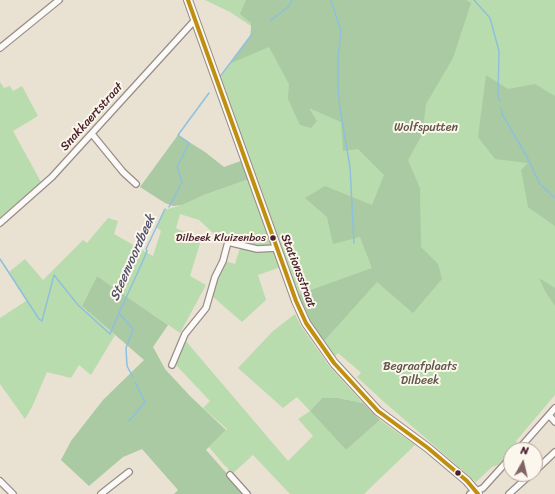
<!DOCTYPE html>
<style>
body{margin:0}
#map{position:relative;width:555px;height:494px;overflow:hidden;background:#e9e1d2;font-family:Sriracha,sans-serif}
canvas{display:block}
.north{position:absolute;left:503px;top:442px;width:40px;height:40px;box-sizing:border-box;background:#fbf7ec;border:1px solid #b4a19f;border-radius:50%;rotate:8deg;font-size:11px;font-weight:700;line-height:16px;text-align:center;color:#4a1f2b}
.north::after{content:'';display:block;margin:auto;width:14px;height:18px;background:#826365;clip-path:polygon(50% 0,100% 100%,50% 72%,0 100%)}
</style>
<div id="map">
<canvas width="555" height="494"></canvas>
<div class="north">N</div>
</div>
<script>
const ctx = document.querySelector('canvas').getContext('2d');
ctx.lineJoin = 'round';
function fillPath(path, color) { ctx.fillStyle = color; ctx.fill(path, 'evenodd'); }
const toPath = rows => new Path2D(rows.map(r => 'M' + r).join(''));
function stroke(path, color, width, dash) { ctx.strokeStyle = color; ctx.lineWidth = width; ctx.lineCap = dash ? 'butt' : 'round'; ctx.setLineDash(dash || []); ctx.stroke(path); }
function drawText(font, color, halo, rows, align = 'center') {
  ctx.font = font + ' Sriracha,sans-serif'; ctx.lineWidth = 4; ctx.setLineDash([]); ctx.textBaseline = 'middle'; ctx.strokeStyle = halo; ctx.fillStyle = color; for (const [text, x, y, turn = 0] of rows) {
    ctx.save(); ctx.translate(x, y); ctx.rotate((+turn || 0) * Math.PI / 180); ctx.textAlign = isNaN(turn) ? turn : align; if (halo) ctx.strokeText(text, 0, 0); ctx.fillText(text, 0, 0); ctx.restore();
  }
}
fillPath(toPath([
 [205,0,555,0,555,395,516,441,517,443,498,465,492,467,476,482,383,401,357,377,361,373,358,370,338,353,333,358,323,342,298,294,220,78,250,37,251,26,230,12],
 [0,82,4,88,10,86,13,91,22,86,38,116,13,131,41,182,0,219],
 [249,179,281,267,258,275,266,300,242,322,212,296,217,277,225,261,235,264,241,245,222,241,199,220,180,214,176,228,201,240,190,276,206,285,180,333,97,276,82,306,115,335,91,375,79,365,71,378,47,372,32,407,25,419,0,384,0,318,26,301,9,272,25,259,43,280,83,240,87,243,108,218,118,221,114,234,153,256,161,231,156,227,164,210,182,205,204,195],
 [295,314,301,326,329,366,363,403,338,398,322,398,310,411,346,450,380,420,415,445,364,494,290,494,253,455,231,475,227,467,225,466,209,447,227,429,203,408,210,401,175,364,185,340,288,461,313,436,298,419,310,411,297,397,283,408,238,368,273,331]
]), '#b9dcae');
fillPath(toPath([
 [246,0,466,0,471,3,453,58,426,104,422,135,408,160,420,188,421,247,438,264,442,279,413,313,377,282,323,342,308,322,297,295,372,268,360,237,333,244,327,217,305,198,325,186,372,205,384,175,358,149,343,151,341,122,309,108,317,121,311,128,300,125,288,99,289,84,269,47,231,63,251,36,251,23,240,14],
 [486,75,508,89,535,84,555,96,555,226,528,207,521,170,528,163,495,159,478,137],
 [178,135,205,152,224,167,241,161,249,179,204,195,182,205,173,206,165,203,140,187],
 [97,276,168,325,153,347,165,369,190,396,226,430,206,450,245,494,174,494,178,490,142,449,123,457,89,486,61,460,71,441,103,400,144,360,82,306],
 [539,278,555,288,555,306,545,291],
 [322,398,338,398,363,403,380,420,346,450,310,411]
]), '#a9caa2');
stroke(toPath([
 [331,0,341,31,338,57,338,87,340,108,350,167,354,243],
 [474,0,490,18,499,51,498,97,500,101],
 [270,21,289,6,292,0],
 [219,78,252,34],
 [501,107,502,114,526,155,540,184,555,198],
 [169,207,182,182,177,167,189,143,178,135,209,93],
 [0,259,39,319,42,321,54,275,78,305,110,334,119,313],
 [133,377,127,366,126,348,133,329,119,313,142,263,147,251,146,249,165,209],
 [129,421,145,402,135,382]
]), '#8fc0dc', 1.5);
const street = toPath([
 [0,48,59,0],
 [92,134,123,172,136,184],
 [0,223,52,177,195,20],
 [172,365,185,334,206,308,215,277,223,261,228,242,257,249,277,248],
 [549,415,555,422],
 [518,450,555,408],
 [535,471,555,452],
 [230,475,247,494],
 [0,481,13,494],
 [101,494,129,472],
 [470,494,483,488,511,457],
 [509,494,531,474]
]);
const secondary = toPath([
 [188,0,296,301,306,323,334,363,378,411,428,448,467,481,478,494]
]);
stroke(street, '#998d88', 8);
stroke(secondary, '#998d88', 10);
stroke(street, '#fcfaf8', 5.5);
stroke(secondary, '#fcfaf8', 8);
stroke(toPath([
 [188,0,296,301,306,323,334,363,378,411,428,448,467,481,478,494]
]), '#c08f0f', 4);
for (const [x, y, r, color] of [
 [273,238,3.5,"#4a1f2b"],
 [458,473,3.5,"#4a1f2b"]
]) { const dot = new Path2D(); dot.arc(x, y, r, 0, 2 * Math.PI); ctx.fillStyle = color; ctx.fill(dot); stroke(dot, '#fbf7ec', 1.5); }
drawText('11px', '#4a1f2b', '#fbf7ec', [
 ["Dilbeek Kluizenbos",266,238]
], 'right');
drawText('12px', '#4a1f2b', '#fbf7ec', [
 ["Snakkaertstraat",92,117,-48],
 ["Stationsstraat",298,271,69]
]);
drawText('12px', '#60564a', '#fbf7ec', [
 ["Wolfsputten",426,128],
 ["Begraafplaats",420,367],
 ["Dilbeek",420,381]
]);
drawText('italic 13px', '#54526a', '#fbf7ec', [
 ["Steenvoordbeek",133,258,-66]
]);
</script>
